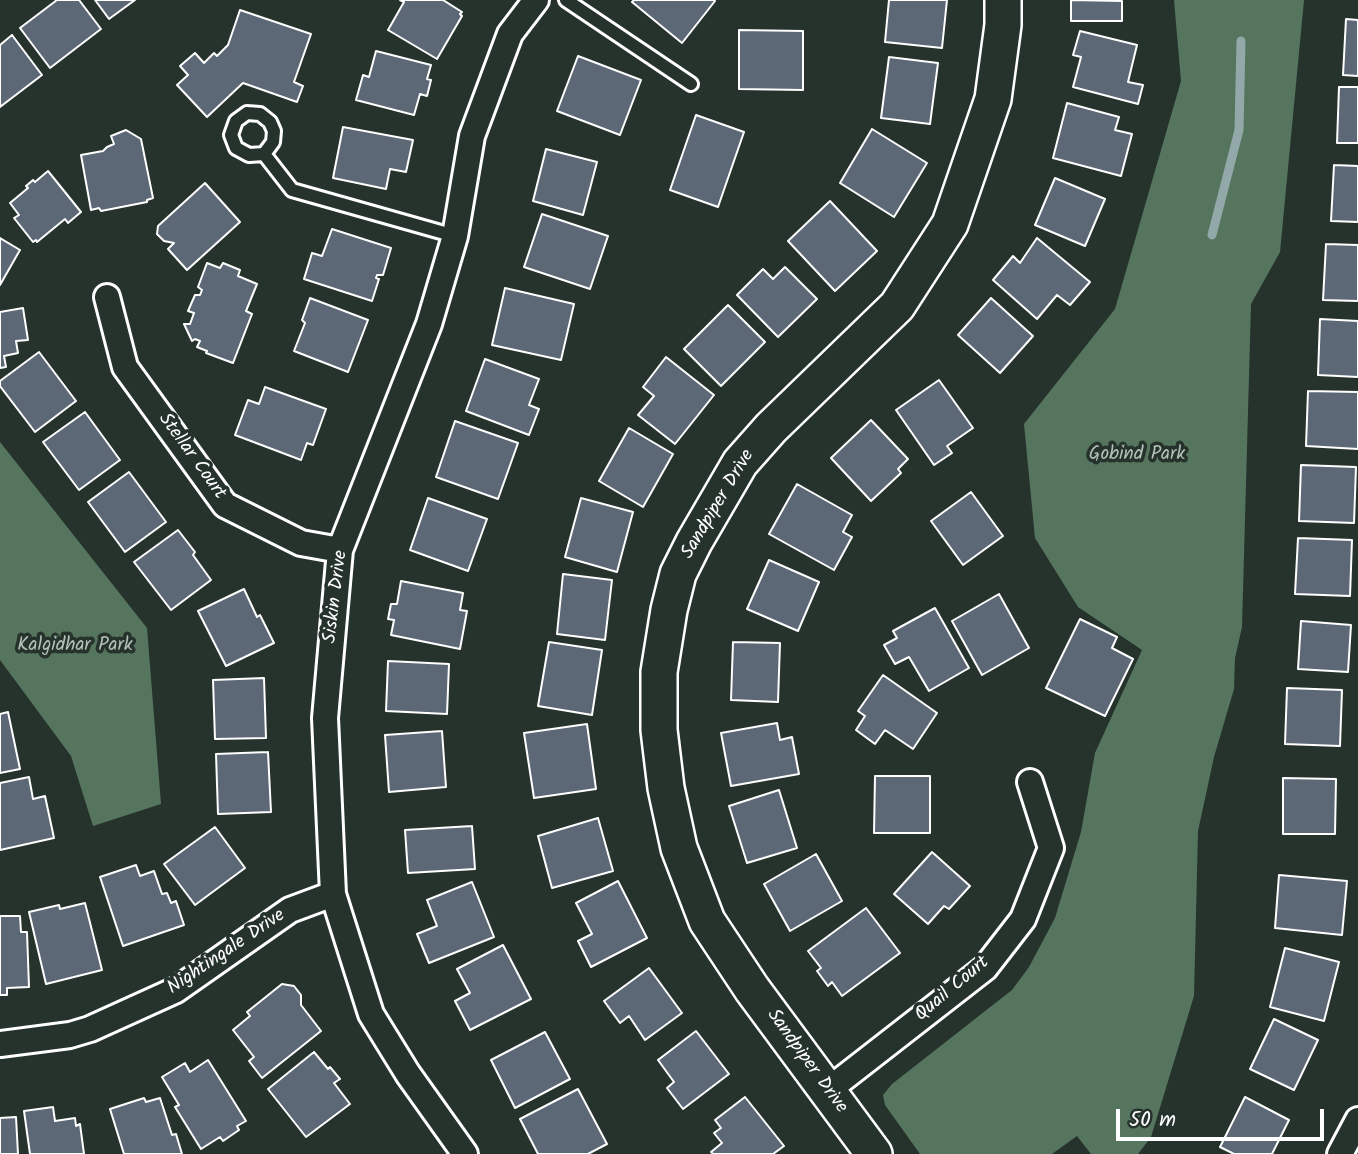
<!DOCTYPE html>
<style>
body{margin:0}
#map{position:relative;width:1358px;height:1154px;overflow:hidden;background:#26332d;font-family:Kalam,sans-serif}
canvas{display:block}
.scale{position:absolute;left:1116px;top:1109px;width:208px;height:32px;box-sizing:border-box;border:4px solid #fff;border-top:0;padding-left:9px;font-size:21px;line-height:24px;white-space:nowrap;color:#fff;-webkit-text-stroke:5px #26332d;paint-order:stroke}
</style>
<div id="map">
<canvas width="1358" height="1154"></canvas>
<div class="scale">50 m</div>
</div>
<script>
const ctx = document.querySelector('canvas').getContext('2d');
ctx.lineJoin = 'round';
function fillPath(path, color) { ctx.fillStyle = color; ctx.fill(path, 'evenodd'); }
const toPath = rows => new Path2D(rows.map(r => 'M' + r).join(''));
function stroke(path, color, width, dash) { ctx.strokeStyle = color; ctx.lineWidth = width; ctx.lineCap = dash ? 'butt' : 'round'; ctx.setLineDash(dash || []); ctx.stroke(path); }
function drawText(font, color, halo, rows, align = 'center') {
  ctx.font = font + ' Kalam,sans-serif'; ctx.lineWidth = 7; ctx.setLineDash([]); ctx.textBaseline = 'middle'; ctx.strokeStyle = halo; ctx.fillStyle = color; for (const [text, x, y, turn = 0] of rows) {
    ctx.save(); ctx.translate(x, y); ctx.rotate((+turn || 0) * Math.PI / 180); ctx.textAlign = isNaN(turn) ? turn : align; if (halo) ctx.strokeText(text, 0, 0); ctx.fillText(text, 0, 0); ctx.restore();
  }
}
fillPath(toPath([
 [1174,0,1304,0,1280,252,1251,304,1242,627,1235,658,1234,689,1214,757,1198,831,1194,996,1151,1137,1138,1154,1091,1154,1077,1136,1052,1154,920,1154,885,1105,883,1095,892,1084,1012,990,1029,967,1055,918,1081,832,1095,753,1142,650,1078,607,1035,538,1024,424,1115,309,1181,81],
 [0,442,147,628,161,804,93,826,71,756,0,660]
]), '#56755e');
stroke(toPath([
 [1212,235,1239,130,1241,41]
]), '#93a9a9', 9);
const building = toPath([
 [57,0,79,0,101,29,50,68,20,28,57,0],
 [95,0,135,0,109,19,95,0],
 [400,0,443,0,462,12,460,14,462,16,437,59,388,30,404,2,400,0],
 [634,0,714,0,715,1,682,43,632,2,634,0],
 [889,0,947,0,942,48,885,42,889,0],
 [1071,0,1122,1,1122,21,1071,21,1071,0],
 [240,10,311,34,294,82,303,86,297,102,243,83,207,117,177,85,188,75,180,66,195,53,204,63,214,53,217,56,228,45,240,10],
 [1346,19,1358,20,1358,76,1343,75,1346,19],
 [739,30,803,31,803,90,739,89,739,30],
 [1080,31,1137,45,1128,82,1143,85,1138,104,1073,87,1081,57,1073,55,1080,31],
 [12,35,42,75,0,107,0,45,12,35],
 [376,51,431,65,427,79,431,80,427,96,420,94,414,115,356,100,363,75,369,77,376,51],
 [578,56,641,80,620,135,557,111,578,56],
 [889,57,938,63,930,124,881,118,889,57],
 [1339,87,1358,87,1358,143,1337,143,1339,87],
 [1067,103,1119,117,1115,130,1132,134,1121,176,1053,158,1067,103],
 [696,115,744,132,718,207,670,190,696,115],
 [343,127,413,140,406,172,390,169,386,189,333,178,343,127],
 [872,129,927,163,894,217,840,183,872,129],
 [126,130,141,139,153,198,147,200,147,202,101,211,99,208,91,210,81,155,103,151,107,147,114,144,111,136,126,130],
 [546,149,597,162,583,215,533,201,546,149],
 [1334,165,1358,166,1358,222,1331,221,1334,165],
 [48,171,81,212,68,223,65,219,37,242,36,240,33,242,14,218,19,215,10,203,28,188,26,186,33,180,35,182,48,171],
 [1055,178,1105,199,1085,246,1035,225,1055,178],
 [205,183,240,222,187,270,168,249,174,243,164,241,157,234,158,226,205,183],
 [830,201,877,251,835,291,788,241,830,201],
 [542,214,608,236,590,289,524,267,542,214],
 [332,229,391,248,383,275,377,275,376,278,379,279,372,301,304,279,312,253,322,256,332,229],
 [0,238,20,250,0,285,0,238],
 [1037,238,1090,282,1070,305,1057,295,1037,319,993,280,1013,256,1020,263,1037,238],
 [1326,244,1358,245,1358,301,1323,300,1326,244],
 [207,263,220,268,223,263,240,270,238,276,257,284,246,311,252,314,233,363,206,353,207,351,197,347,200,341,195,339,192,341,184,324,190,324,194,313,188,311,195,295,200,295,202,290,198,287,207,263],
 [785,267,817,299,778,337,737,295,763,269,773,279,785,267],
 [505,288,574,304,561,360,492,345,505,288],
 [310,298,368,320,348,372,294,351,305,323,302,320,310,298],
 [991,298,1033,336,1000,373,958,335,991,298],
 [728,305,765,342,721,386,684,349,728,305],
 [23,308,28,340,16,341,18,353,4,356,6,367,0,368,0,312,23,308],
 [1320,319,1358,321,1358,377,1318,375,1320,319],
 [39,352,76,401,35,432,0,386,0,381,39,352],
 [666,357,714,395,675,444,638,415,654,396,643,387,666,357],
 [485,359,539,379,529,405,539,409,529,435,466,411,485,359],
 [939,380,973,428,947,446,952,453,934,465,896,410,939,380],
 [265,387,326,409,313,445,307,443,301,460,235,435,248,400,259,404,265,387],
 [1308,391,1358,392,1358,449,1306,446,1308,391],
 [85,412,120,460,79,490,43,442,85,412],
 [871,420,908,459,898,469,901,473,871,501,831,458,871,420],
 [455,421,518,443,498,499,436,477,455,421],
 [629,428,673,454,643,507,599,481,629,428],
 [1301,465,1356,467,1354,523,1299,521,1301,465],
 [129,472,166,522,125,552,88,502,129,472],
 [797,484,852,515,843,532,852,537,834,570,769,534,797,484],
 [971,492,1003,536,963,565,931,521,971,492],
 [428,498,487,519,468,571,410,550,428,498],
 [581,498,633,512,617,572,565,557,581,498],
 [178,530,195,552,193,555,211,580,171,610,134,562,178,530],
 [1298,538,1352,540,1350,596,1295,594,1298,538],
 [769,560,819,582,798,631,747,609,769,560],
 [563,574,612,580,605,640,557,634,563,574],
 [401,581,463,593,460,610,467,611,460,649,391,635,394,620,388,619,391,604,397,604,401,581],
 [244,589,257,617,260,615,274,643,226,666,198,611,244,589],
 [999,594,1029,648,982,675,952,621,999,594],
 [935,608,969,668,929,691,909,657,895,664,884,645,897,638,893,631,935,608],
 [1080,619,1117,637,1112,648,1133,659,1105,716,1046,688,1080,619],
 [1301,621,1351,625,1348,672,1298,669,1301,621],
 [549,642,602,650,592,715,538,706,549,642],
 [733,642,780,643,778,702,731,700,733,642],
 [388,661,449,664,447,714,386,711,388,661],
 [883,675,937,713,913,749,885,730,875,744,856,730,865,716,858,711,883,675],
 [264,678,266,738,215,739,213,680,264,678],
 [1287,688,1342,690,1340,746,1285,744,1287,688],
 [8,712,20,769,0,773,0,714,8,712],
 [777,723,780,740,792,737,799,774,731,786,721,733,777,723],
 [587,724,596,789,534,798,524,733,587,724],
 [442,731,446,787,389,792,385,735,442,731],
 [268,752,271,812,218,814,216,754,268,752],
 [875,776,930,776,930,833,874,833,875,776],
 [29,777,33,799,45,796,54,838,0,850,0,783,29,777],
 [1283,778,1336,779,1335,834,1283,834,1283,778],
 [779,790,797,848,747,863,729,806,779,790],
 [598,818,613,871,552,888,538,836,598,818],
 [472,826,475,869,408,873,405,830,472,826],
 [215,827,245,868,195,905,164,864,215,827],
 [932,852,970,886,949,909,944,906,928,924,894,894,932,852],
 [816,854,842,901,790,931,764,884,816,854],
 [136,865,140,876,154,871,162,894,167,893,171,903,176,901,184,925,123,946,100,877,136,865],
 [1279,875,1347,881,1342,935,1275,928,1279,875],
 [618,881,647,938,591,967,578,941,592,934,576,903,618,881],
 [472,882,494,937,429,963,417,934,437,926,427,900,472,882],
 [85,903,102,970,46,984,29,912,59,905,60,909,85,903],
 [866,908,900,953,842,996,832,982,828,986,817,971,821,968,808,951,866,908],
 [0,916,20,916,21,932,27,932,29,987,7,988,7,995,0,995,0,916],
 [503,945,531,999,470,1030,455,1001,470,993,457,969,503,945],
 [1285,948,1339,962,1324,1021,1270,1007,1285,948],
 [649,968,682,1013,645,1040,629,1016,620,1023,604,1001,649,968],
 [282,984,294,986,301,995,301,1005,321,1031,262,1078,249,1061,254,1057,233,1030,250,1016,247,1012,282,984],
 [1274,1019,1318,1040,1294,1090,1250,1069,1274,1019],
 [696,1031,729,1074,683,1109,667,1088,674,1082,658,1060,696,1031],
 [545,1032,570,1079,515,1108,491,1060,545,1032],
 [314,1052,328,1069,330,1067,340,1079,334,1083,350,1104,306,1137,268,1089,314,1052],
 [208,1060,246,1121,237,1126,239,1130,223,1141,220,1137,201,1149,175,1107,179,1105,162,1077,185,1063,190,1072,208,1060],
 [578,1089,607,1144,588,1154,538,1154,520,1119,578,1089],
 [745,1097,784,1146,773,1154,713,1154,711,1152,722,1143,714,1133,721,1128,715,1120,745,1097],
 [1245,1097,1289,1120,1272,1154,1234,1154,1220,1147,1245,1097],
 [144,1098,146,1102,160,1098,172,1135,176,1134,182,1154,124,1154,110,1109,144,1098],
 [53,1107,55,1121,75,1118,76,1126,80,1124,84,1154,30,1154,24,1111,53,1107],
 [16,1117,18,1154,0,1154,0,1118,16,1117]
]);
fillPath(building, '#5d6876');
stroke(building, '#fff', 2);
const lane = toPath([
 [566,0,691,84],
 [247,113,260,114,270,122,274,131,273,142,264,154,249,155,236,148,231,135,236,121,247,113],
 [264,154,292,190,455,236]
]);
const street = toPath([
 [107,297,125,367,225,505,301,543,340,550],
 [0,1044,70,1035,90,1029,176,990,290,910,333,894],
 [827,1091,985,968,1023,919,1051,848,1030,782],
 [465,1154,408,1074,371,1014,333,894,325,718,340,550,429,324,455,236,472,136,510,34,536,0],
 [1340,1154,1358,1120]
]);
const secondary = toPath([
 [874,1154,752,989,707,921,679,848,666,788,659,730,659,672,669,610,678,574,694,542,740,463,771,428,897,306,950,224,993,99,1003,25,1003,0]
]);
stroke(lane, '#fff', 18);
stroke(street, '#fff', 30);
stroke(secondary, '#fff', 40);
stroke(lane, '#26332d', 12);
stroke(street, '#26332d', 24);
stroke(secondary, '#26332d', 35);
drawText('19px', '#b3c1b7', '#26332d', [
 ["Gobind Park",1137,456],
 ["Kalgidhar Park",75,647]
]);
drawText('19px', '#fff', '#26332d', [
 ["Stellar Court",191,457,54],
 ["Sandpiper Drive",719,505,-59],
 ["Siskin Drive",337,597,-83],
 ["Nightingale Drive",227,953,-34],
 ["Quail Court",953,990,-40],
 ["Sandpiper Drive",806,1062,54]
]);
</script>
